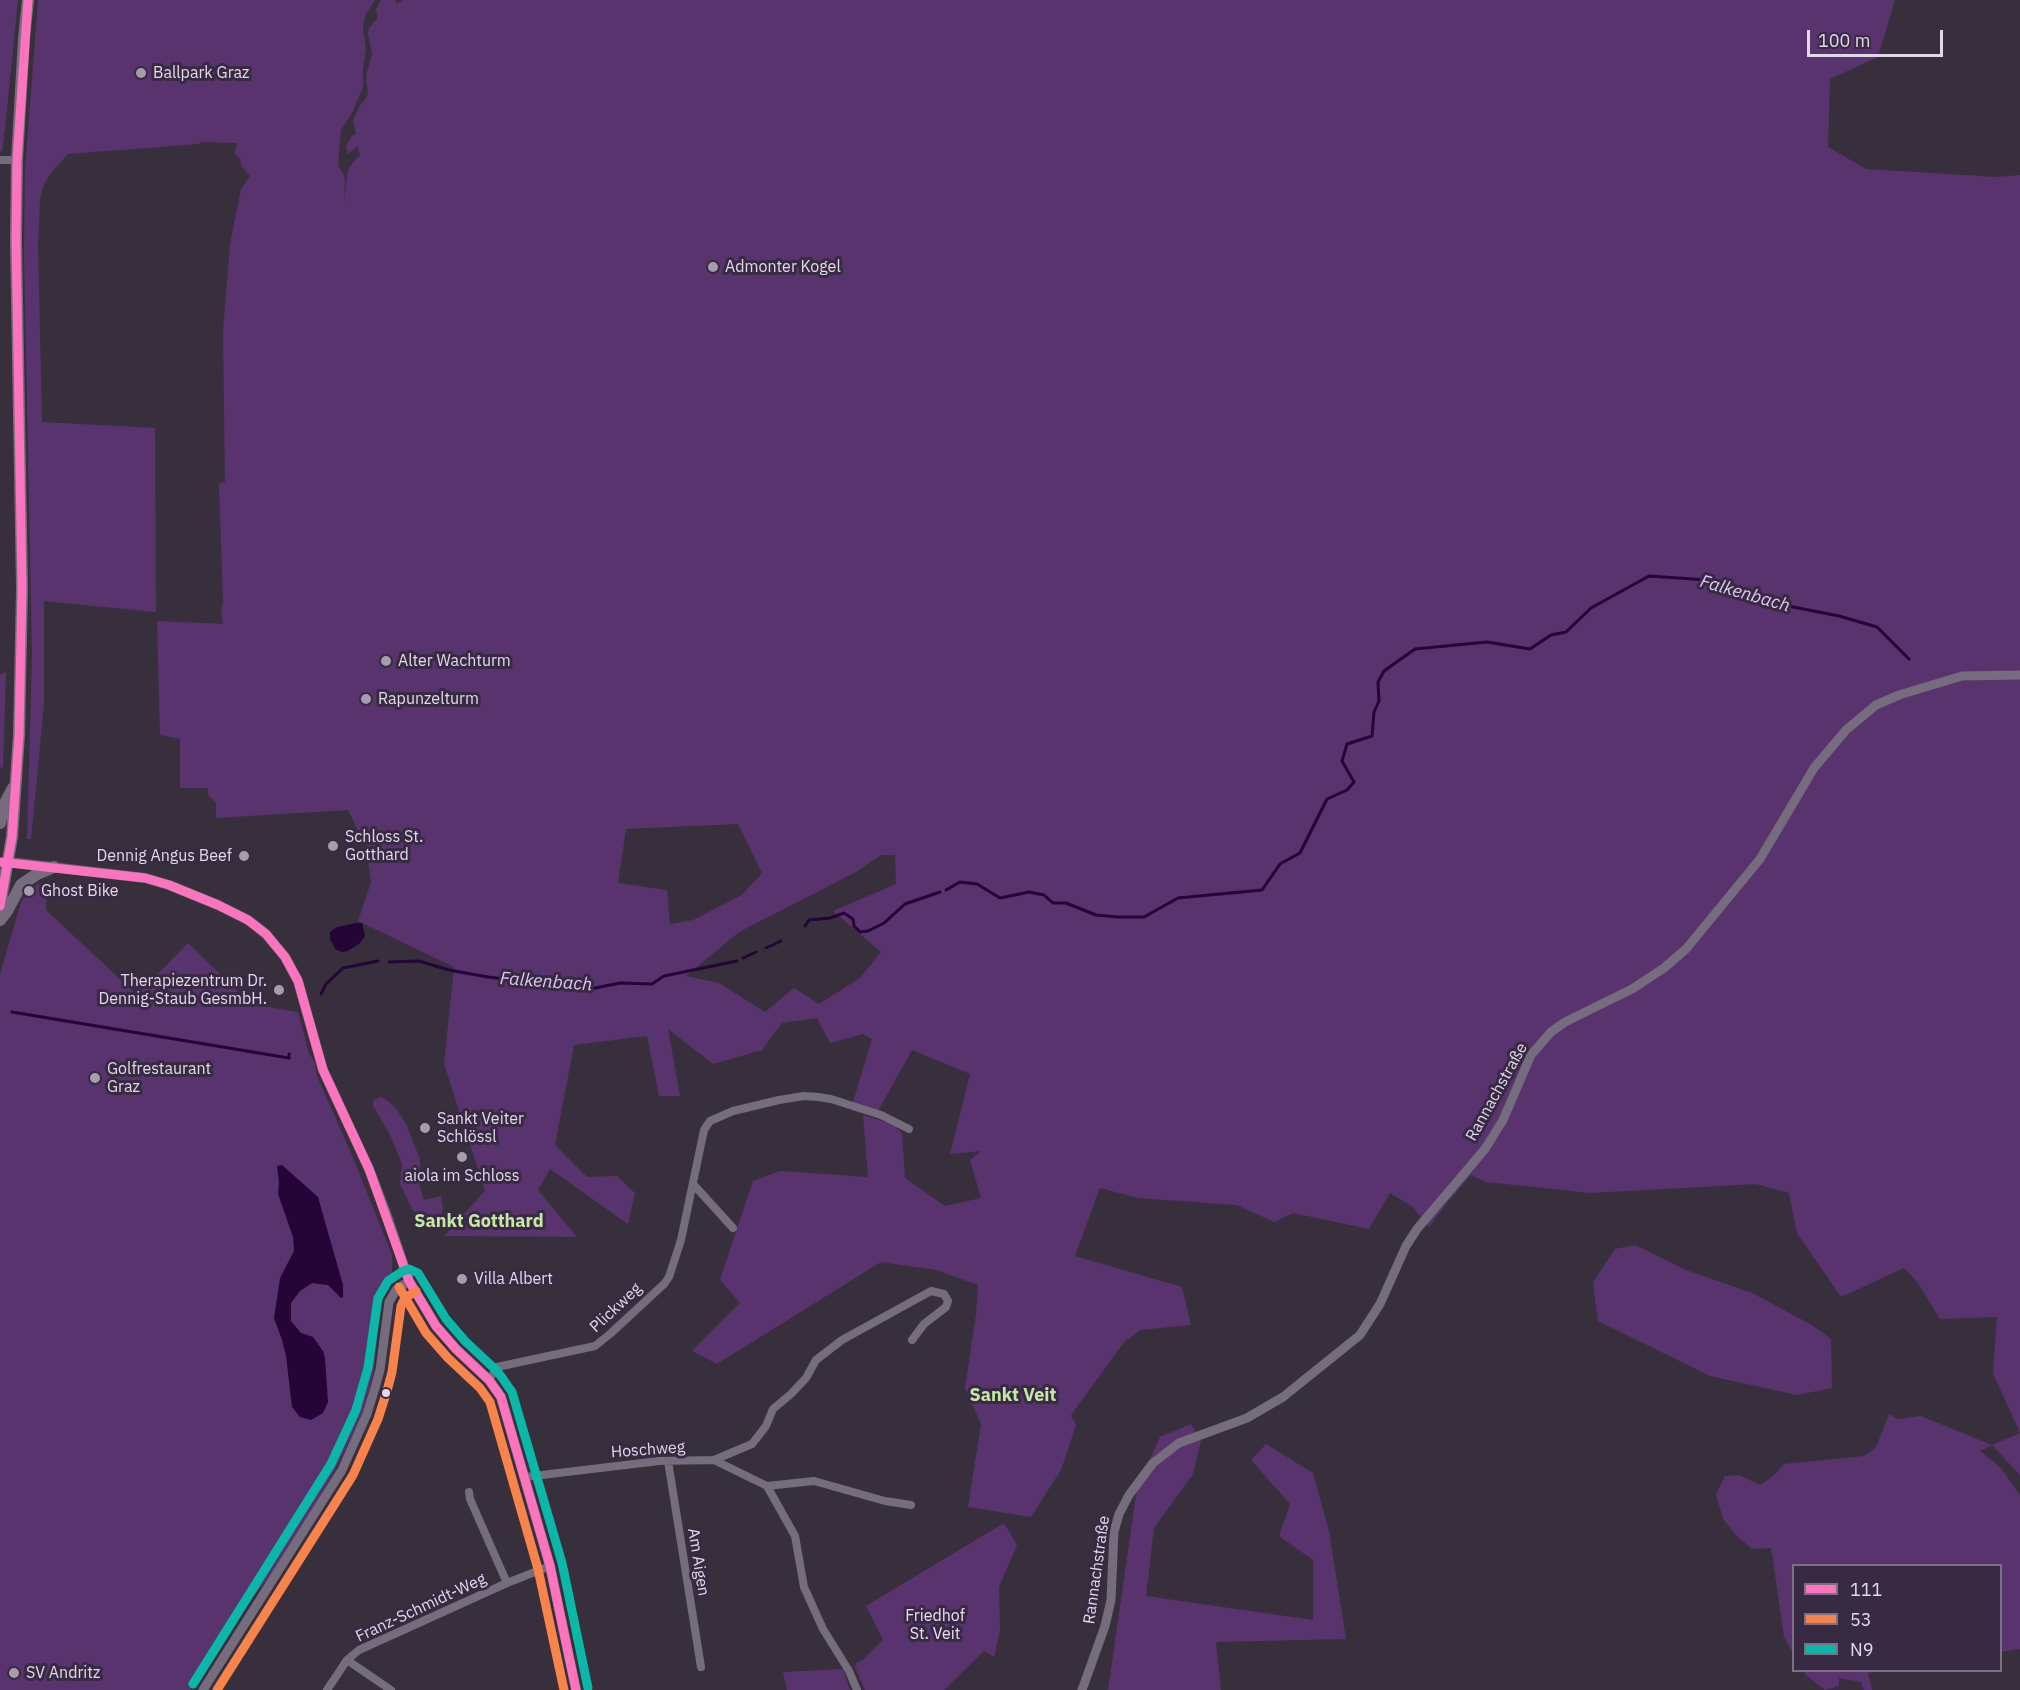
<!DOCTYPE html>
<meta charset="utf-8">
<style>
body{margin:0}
#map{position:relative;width:2020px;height:1690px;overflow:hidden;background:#37303c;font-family:"IBM Plex Sans",sans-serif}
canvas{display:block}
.legend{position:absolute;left:1792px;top:1564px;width:210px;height:108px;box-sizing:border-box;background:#382a42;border:2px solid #7c7084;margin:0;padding:8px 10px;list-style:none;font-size:18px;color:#e1d8e8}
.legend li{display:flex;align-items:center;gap:12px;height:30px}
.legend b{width:30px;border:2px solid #7c7084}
.scale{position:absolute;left:1807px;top:30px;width:136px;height:27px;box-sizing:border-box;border:3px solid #e1d8e8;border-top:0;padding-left:8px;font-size:18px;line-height:21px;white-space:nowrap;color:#e1d8e8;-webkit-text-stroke:4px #382a42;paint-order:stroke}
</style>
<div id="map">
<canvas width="2020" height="1690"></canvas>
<ul class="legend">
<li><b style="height:8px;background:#fc73be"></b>111</li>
<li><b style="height:8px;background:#f8844c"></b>53</li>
<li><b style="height:8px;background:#0ab7a8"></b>N9</li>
</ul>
<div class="scale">100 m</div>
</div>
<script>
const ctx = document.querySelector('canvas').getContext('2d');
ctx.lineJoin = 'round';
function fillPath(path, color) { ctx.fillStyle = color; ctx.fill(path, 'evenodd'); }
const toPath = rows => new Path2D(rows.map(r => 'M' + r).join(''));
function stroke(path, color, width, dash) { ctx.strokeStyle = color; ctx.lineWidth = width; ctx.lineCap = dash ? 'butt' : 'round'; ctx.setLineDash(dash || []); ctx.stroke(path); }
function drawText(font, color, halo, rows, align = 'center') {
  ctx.font = font + ' "IBM Plex Sans",sans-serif'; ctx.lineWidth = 6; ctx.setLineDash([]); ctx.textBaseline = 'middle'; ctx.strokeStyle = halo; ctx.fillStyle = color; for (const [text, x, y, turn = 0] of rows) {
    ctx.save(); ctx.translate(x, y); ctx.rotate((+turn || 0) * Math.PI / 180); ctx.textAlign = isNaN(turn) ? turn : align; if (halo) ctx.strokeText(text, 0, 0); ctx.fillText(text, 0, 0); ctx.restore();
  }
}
fillPath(toPath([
 [0,0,18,0,5,129,2,151,0,151],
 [38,0,375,0,365,16,363,28,366,49,363,68,363,87,353,111,341,130,338,165,345,178,344,202,348,170,354,161,360,156,358,146,348,154,346,146,352,136,356,134,353,121,359,107,366,98,368,93,366,76,372,54,368,34,369,28,377,19,377,12,375,11,381,0,395,0,397,4,403,0,1895,0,1878,57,1830,79,1828,147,1866,169,1997,177,2020,175,2020,1475,1992,1445,1980,1451,2001,1468,2020,1495,2020,1649,2001,1652,2000,1566,1794,1566,1793,1654,1784,1637,1771,1548,1752,1549,1736,1535,1723,1519,1716,1494,1725,1476,1739,1475,1760,1485,1773,1476,1784,1464,1864,1456,1876,1447,1889,1414,1897,1419,1921,1416,1992,1445,2020,1433,1993,1373,1997,1317,1940,1319,1918,1283,1904,1268,1841,1297,1797,1233,1789,1193,1756,1184,1590,1193,1486,1182,1471,1175,1446,1204,1429,1227,1413,1207,1390,1193,1369,1229,1293,1213,1274,1222,1237,1205,1138,1198,1100,1188,1075,1256,1182,1287,1191,1325,1141,1330,1125,1341,1071,1415,1076,1425,1061,1470,1031,1517,968,1507,981,1424,965,1388,976,1314,978,1285,936,1270,881,1262,717,1364,692,1351,740,1303,720,1280,753,1181,780,1171,868,1177,863,1115,892,1124,902,1133,905,1178,945,1206,981,1198,970,1160,981,1151,950,1154,970,1074,912,1050,878,1111,853,1102,872,1039,863,1034,830,1043,817,1018,782,1023,762,1050,713,1064,668,1029,680,1096,659,1096,647,1036,574,1045,555,1145,587,1177,617,1176,635,1193,628,1224,550,1169,538,1190,577,1237,444,1236,485,1191,444,1064,454,967,358,921,371,882,366,847,348,810,216,818,216,803,208,795,208,788,180,788,180,739,160,735,157,621,223,624,221,610,223,603,219,483,225,482,223,331,230,244,241,189,250,176,241,165,240,158,235,154,237,143,202,142,199,144,68,154,51,173,44,184,40,199,38,245,42,422,155,428,156,612,44,601,44,705,31,839,27,839,32,653,24,253,25,169],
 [738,824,762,873,742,895,693,920,670,924,667,890,618,883,626,829],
 [881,855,895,855,896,884,833,911,881,952,860,978,819,1004,794,988,765,1012,719,983,686,976,739,932,856,872],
 [6,672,3,768,0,767,0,675],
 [38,884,47,885,46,910,137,995,188,943,251,1004,298,1012,309,1053,315,1063,317,1076,354,1160,392,1255,392,1275,382,1298,379,1315,374,1372,362,1416,335,1470,311,1512,267,1580,220,1637,191,1690,0,1690,0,974,21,902,29,891],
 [380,1097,384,1098,396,1108,406,1124,420,1159,420,1188,424,1200,441,1196,443,1208,438,1226,429,1229,412,1209,400,1184,402,1164,390,1135,373,1105,374,1100],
 [1635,1245,1686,1270,1752,1293,1812,1325,1831,1339,1832,1388,1797,1395,1710,1376,1598,1321,1593,1282,1615,1249],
 [1191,1424,1201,1441,1193,1474,1154,1528,1146,1596,1313,1620,1313,1560,1279,1536,1290,1504,1251,1460,1266,1444,1313,1473,1329,1531,1346,1639,1216,1642,1221,1690,1108,1690,1137,1488,1160,1437],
 [1004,1523,1017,1545,999,1587,1000,1630,994,1657,984,1651,944,1690,865,1690,855,1667,856,1663,863,1660,883,1640,866,1606],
 [843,1669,850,1690,787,1690,783,1672],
 [1803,1671,1880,1671,1868,1673,1872,1690,1864,1690,1861,1682,1839,1678,1839,1686,1825,1690,1807,1676]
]), '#58336e');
fillPath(toPath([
 [356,923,362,923,365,936,360,943,348,951,342,952,335,949,330,939,330,932,337,927],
 [282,1165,318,1197,343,1285,343,1297,341,1298,328,1285,312,1283,300,1291,291,1303,291,1321,301,1333,313,1337,323,1351,325,1358,328,1402,323,1413,311,1420,300,1417,292,1407,286,1356,282,1340,274,1318,280,1278,294,1251,293,1237,278,1194,279,1182,277,1166]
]), '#250437');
stroke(toPath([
 [946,890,960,882,977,884,1000,898,1029,892,1044,895,1053,903,1066,903,1096,915,1117,917,1144,917,1178,898,1262,890,1280,864,1300,853,1327,799,1347,790,1354,782,1342,761,1347,744,1372,736,1374,712,1379,701,1378,682,1384,671,1415,649,1487,642,1530,649,1551,635,1566,632,1591,608,1649,576,1707,580,1723,589,1755,594,1768,602,1839,616,1877,627,1909,659],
 [805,926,809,920,830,918,844,913,853,919,854,926,860,932,868,931,884,923,905,904,940,892],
 [766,948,781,941],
 [743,958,756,952],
 [389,962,419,961,449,970,488,977,590,989,620,983,652,984,664,976,737,961],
 [321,994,326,984,343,968,378,961],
 [12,1012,289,1058,289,1054]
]), '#250437', 3);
stroke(toPath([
 [0,160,17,160],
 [693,1184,733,1228],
 [489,1380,497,1367,595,1346,610,1334,664,1284,669,1277,681,1240,704,1130,710,1121,733,1111,779,1100,804,1096,818,1097,831,1099,881,1115,909,1129],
 [714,1460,752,1444,766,1426,773,1409,791,1394,806,1378,816,1360,842,1340,931,1291,944,1294,948,1301,946,1307,924,1324,912,1340],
 [668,1461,701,1667],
 [525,1477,659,1461,714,1460,767,1486,795,1536,804,1587,823,1629,849,1671,857,1690],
 [767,1486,814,1481,885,1501,911,1505],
 [469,1492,470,1499,507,1583],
 [347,1660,391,1690],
 [327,1690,347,1660,359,1650,507,1583,550,1566]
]), '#756c7d', 8);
stroke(toPath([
 [203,1690,342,1470,367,1414,375,1388,380,1370,389,1302,396,1290,409,1281],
 [1082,1690,1105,1626,1111,1600,1114,1532,1119,1514,1129,1495,1153,1463,1179,1443,1247,1418,1283,1397,1360,1335,1380,1304,1406,1246,1417,1229,1485,1149,1503,1120,1531,1055,1551,1032,1565,1022,1632,989,1664,968,1686,949,1760,859,1814,768,1846,730,1876,705,1899,695,1962,676,2020,675]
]), '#756c7d', 9);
stroke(toPath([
 [8,862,145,878,169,885,218,905,248,920,266,934,285,957,298,981,323,1070,369,1169,387,1216,409,1281,436,1326,456,1349,489,1380,501,1397,550,1566,576,1690]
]), '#6e6478', 10);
stroke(toPath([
 [0,823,5,803,13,788],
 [0,906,12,837,19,735,22,588,16,240,17,160,24,38,28,0],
 [0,920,7,911,21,885,37,874,54,867]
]), '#776c7e', 12);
stroke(toPath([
 [0,862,145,878,169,885,218,905,248,920,266,934,285,957,298,981,323,1070,369,1169,409,1281,436,1326,456,1349,489,1380,501,1397,550,1566,576,1690],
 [0,906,12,837,19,735,22,588,16,240,17,160,28,0]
]), '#fc73be', 9);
stroke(toPath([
 [399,1287,426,1333,448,1358,480,1388,490,1402,538,1569,564,1690],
 [217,1690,353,1475,378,1419,387,1391,392,1372,401,1306,405,1298,416,1291]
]), '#f8844c', 9);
stroke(toPath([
 [193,1684,331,1464,356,1410,363,1385,368,1368,378,1298,388,1281,403,1271,409,1269,418,1273,446,1319,465,1341,498,1372,512,1392,562,1563,588,1688]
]), '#0ab7a8', 9);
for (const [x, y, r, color] of [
 [141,73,6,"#a69dac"],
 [713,267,6,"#a69dac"],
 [386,661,6,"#a69dac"],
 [366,699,6,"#a69dac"],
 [333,846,6,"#a69dac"],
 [244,856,6,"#a69dac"],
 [29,891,6,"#a69dac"],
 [279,990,6,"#a69dac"],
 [95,1078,6,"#a69dac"],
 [425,1128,6,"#a69dac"],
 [462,1157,6,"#a69dac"],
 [462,1279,6,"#a69dac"],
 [386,1393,5,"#e1d8e8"],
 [14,1673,6,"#a69dac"]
]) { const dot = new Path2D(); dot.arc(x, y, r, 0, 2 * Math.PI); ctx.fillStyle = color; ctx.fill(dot); stroke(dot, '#382a42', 2); }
drawText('16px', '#e1d8e8', '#382a42', [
 ["Ballpark Graz",153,73],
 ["Admonter Kogel",725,267],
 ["Alter Wachturm",398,661],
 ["Rapunzelturm",378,699],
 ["Schloss St.",345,837],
 ["Gotthard",345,855],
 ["Dennig Angus Beef",232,856,"right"],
 ["Ghost Bike",41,891],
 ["Therapiezentrum Dr.",267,981,"right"],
 ["Dennig-Staub GesmbH.",267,999,"right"],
 ["Golfrestaurant",107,1069],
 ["Graz",107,1087],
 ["Sankt Veiter",437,1119],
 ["Schlössl",437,1137],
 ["aiola im Schloss",462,1176,"center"],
 ["Villa Albert",474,1279],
 ["SV Andritz",26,1673]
], 'left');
drawText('16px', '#e1d8e8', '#382a42', [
 ["Rannachstraße",1497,1092,-61],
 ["Plickweg",616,1308,-43],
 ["Hoschweg",648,1450,-4],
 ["Am Aigen",698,1562,81],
 ["Rannachstraße",1097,1570,-82],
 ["Franz-Schmidt-Weg",421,1608,-25]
]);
drawText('16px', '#eadef4', '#382a42', [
 ["Friedhof",935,1616],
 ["St. Veit",935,1634]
]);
drawText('italic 18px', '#dfc7f2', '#382a42', [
 ["Falkenbach",1745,594,16],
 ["Falkenbach",546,982,4]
]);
drawText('bold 18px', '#c5e9a3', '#382a42', [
 ["Sankt Gotthard",479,1222],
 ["Sankt Veit",1013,1396]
]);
</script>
